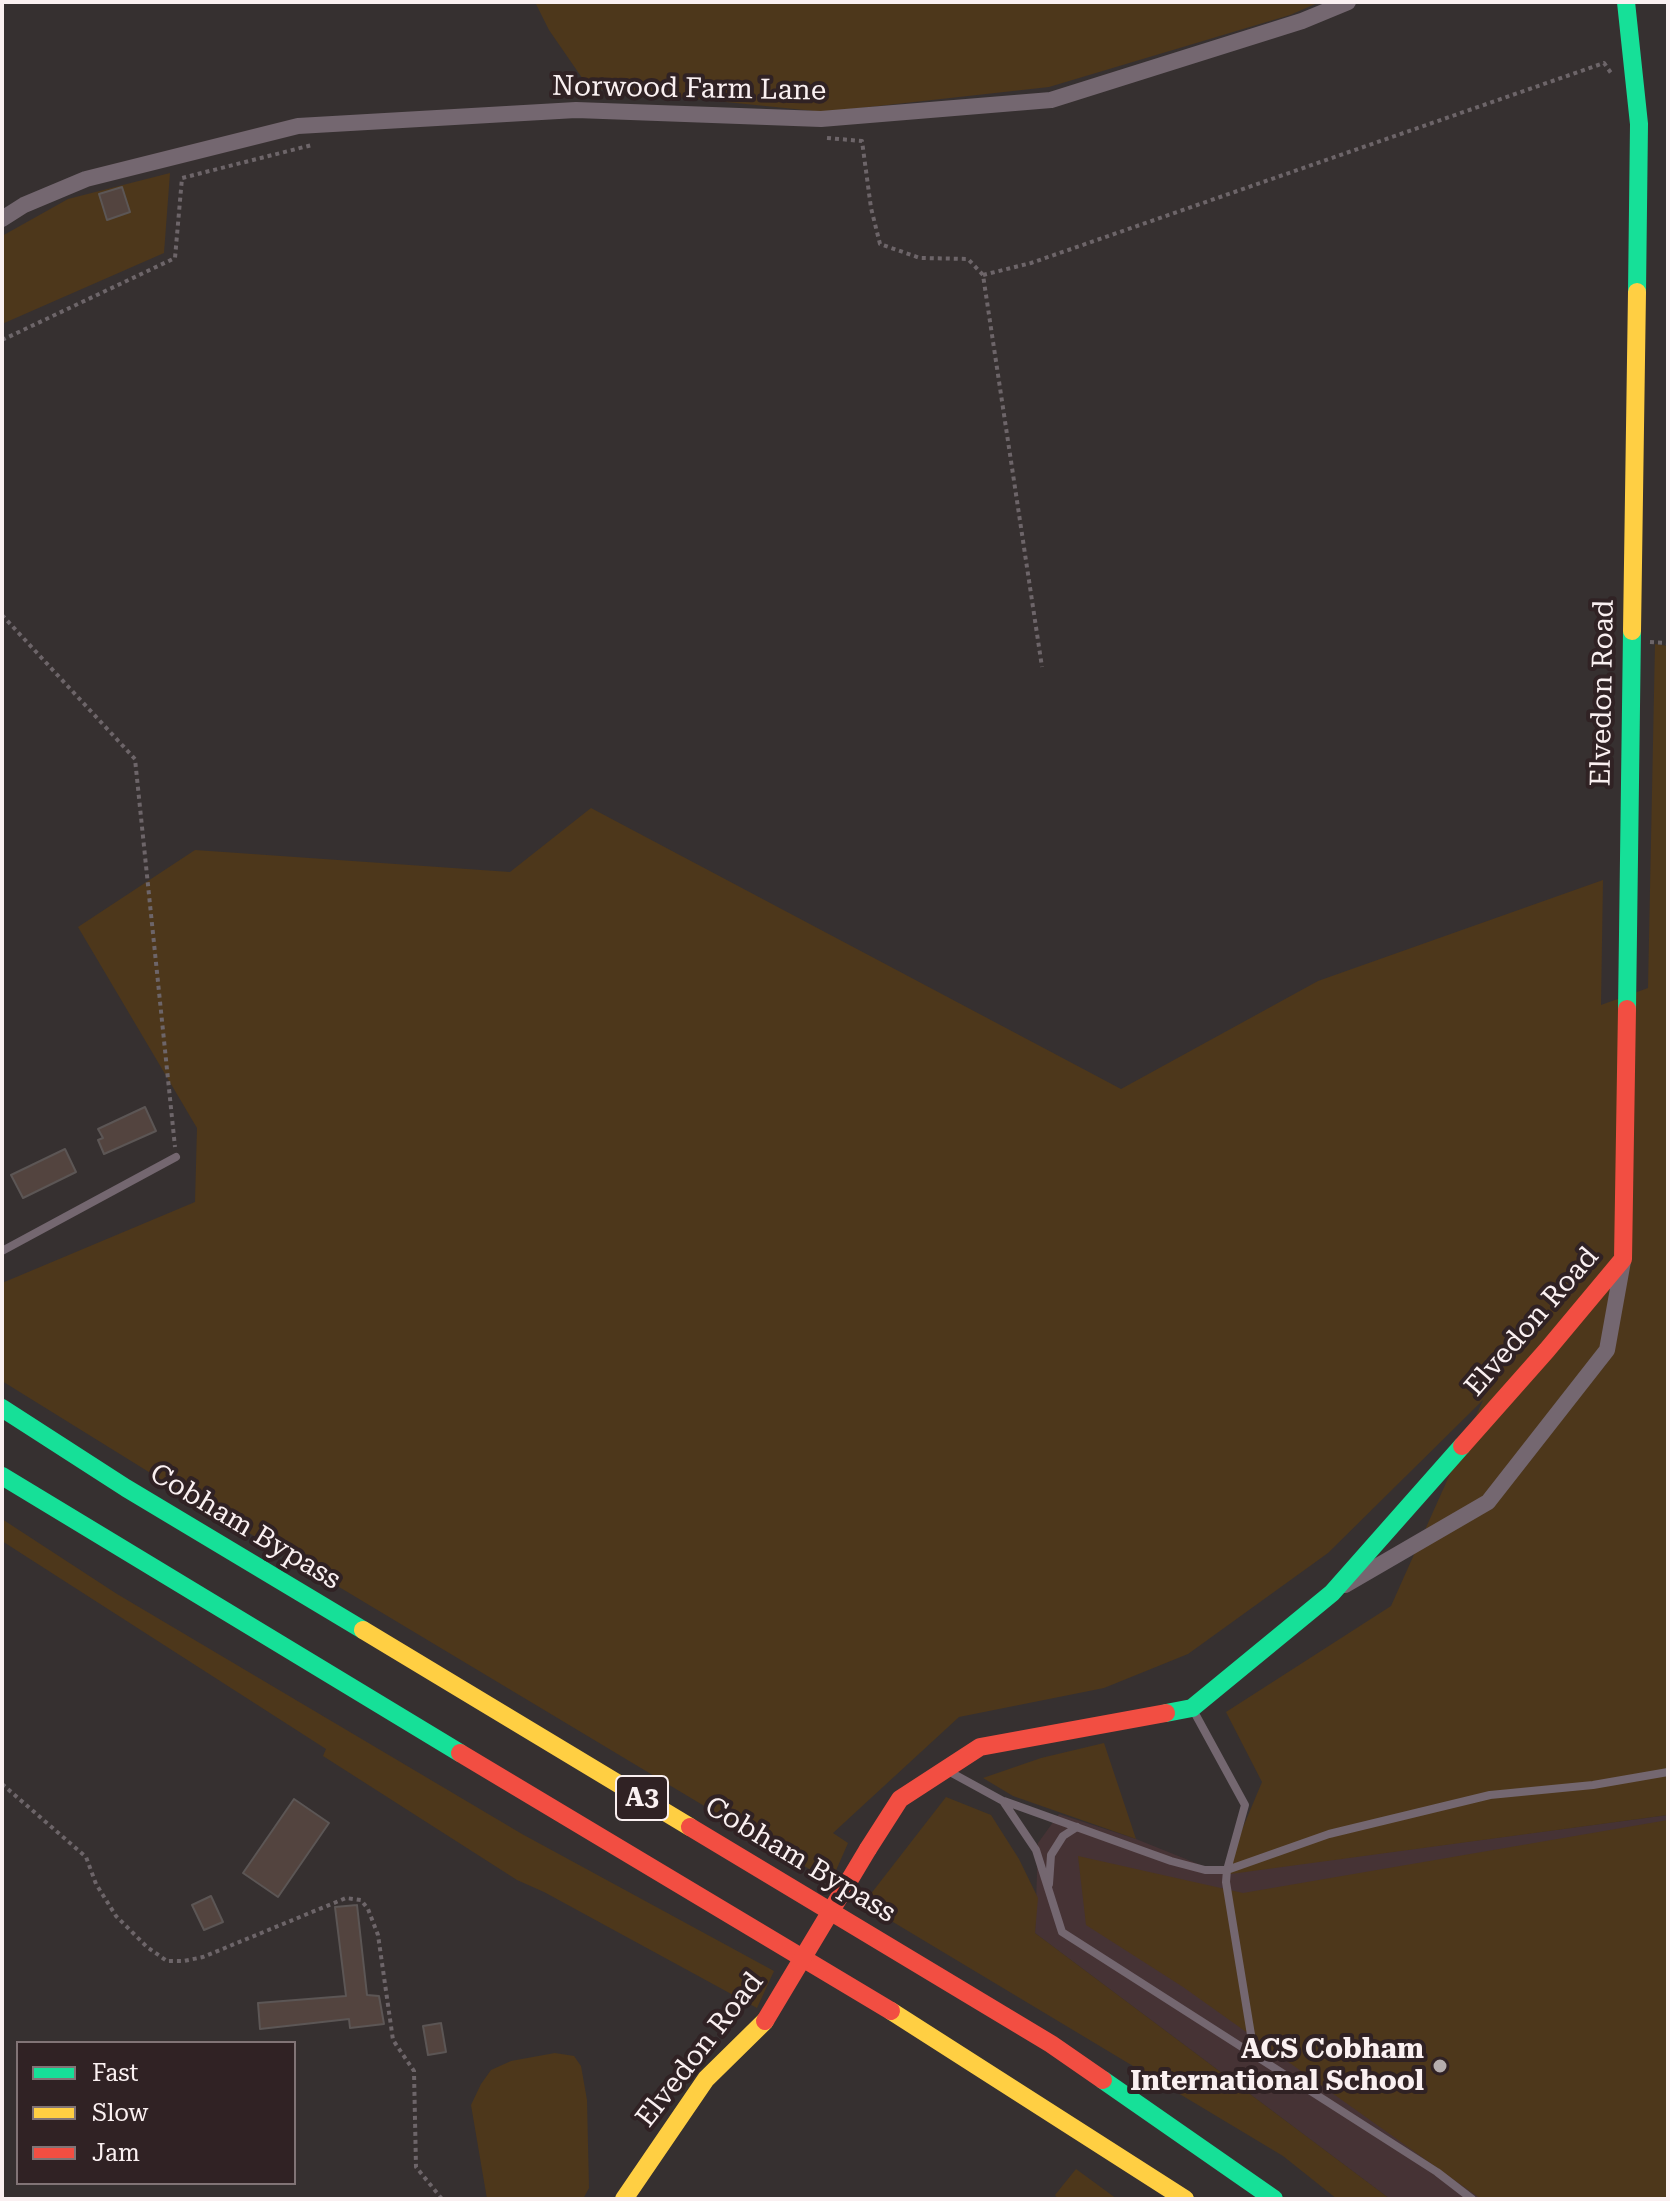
<!DOCTYPE html>
<style>
body{margin:0}
#map{position:relative;width:1670px;height:2201px;overflow:hidden;background:#363030;font-family:"Roboto Serif",serif}
canvas{display:block}
.frame{position:absolute;inset:0;border:4px solid #faf0f1;pointer-events:none}
.legend{position:absolute;left:16px;top:2041px;width:280px;height:144px;box-sizing:border-box;background:#302224;border:2px solid #817476;margin:0;padding:10px 14px;list-style:none;font-size:24px;color:#faf0f1}
.legend li{display:flex;align-items:center;gap:16px;height:40px}
.legend b{width:40px;border:2px solid #817476}
</style>
<div id="map">
<canvas width="1670" height="2201"></canvas>
<div class="frame"></div>
<ul class="legend">
<li><b style="height:10px;background:#16e098"></b>Fast</li>
<li><b style="height:10px;background:#ffcf43"></b>Slow</li>
<li><b style="height:10px;background:#f24e42"></b>Jam</li>
</ul>
</div>
<script>
const ctx = document.querySelector('canvas').getContext('2d');
ctx.lineJoin = 'round';
function fillPath(path, color) { ctx.fillStyle = color; ctx.fill(path, 'evenodd'); }
const toPath = rows => new Path2D(rows.map(r => 'M' + r).join(''));
function stroke(path, color, width, dash) { ctx.strokeStyle = color; ctx.lineWidth = width; ctx.lineCap = dash ? 'butt' : 'round'; ctx.setLineDash(dash || []); ctx.stroke(path); }
function drawText(font, color, halo, rows, align = 'center') {
  ctx.font = font + ' "Roboto Serif",serif'; ctx.lineWidth = 8; ctx.setLineDash([]); ctx.textBaseline = 'middle'; ctx.strokeStyle = halo; ctx.fillStyle = color; for (const [text, x, y, turn = 0] of rows) {
    ctx.save(); ctx.translate(x, y); ctx.rotate((+turn || 0) * Math.PI / 180); ctx.textAlign = isNaN(turn) ? turn : align; if (halo) ctx.strokeText(text, 0, 0); ctx.fillText(text, 0, 0); ctx.restore();
  }
}
fillPath(toPath([
 [1059,1814,1136,1839,1223,1874,1668,1815,1668,2199,1390,2199,1035,1933,1038,1843]
]), '#463335');
fillPath(toPath([
 [535,2,1320,2,1290,15,1049,87,824,112,589,88,549,30],
 [170,173,164,253,2,324,2,236,68,199],
 [1655,644,1668,646,1668,1815,1223,1875,1262,1782,1226,1712,1391,1606,1483,1400,1328,1553,1188,1654,1104,1688,959,1717,833,1833,848,1843,831,1882,194,1500,2,1381,2,1283,195,1202,197,1128,78,927,195,850,510,872,591,808,1121,1089,1318,981,1603,880,1601,1005,1648,988],
 [2,1519,117,1594,522,1834,774,1971,757,2008,544,1892,517,1880,323,1756,326,1749,2,1541],
 [1104,1743,1136,1839,1013,1796,983,1778,1041,1758],
 [946,1797,991,1815,1019,1859,1038,1898,1035,1933,1390,2199,1337,2199,1283,2156,863,1904],
 [1668,1820,1668,2199,1481,2199,1183,1987,1086,1925,1078,1856,1243,1893],
 [555,2053,574,2056,581,2066,587,2100,589,2188,583,2199,487,2199,471,2105,481,2084,491,2070,511,2061],
 [1076,2169,1117,2199,1058,2199,1055,2195]
]), '#4d371b');
const building = toPath([
 [122,187,130,212,107,220,99,194,122,187],
 [145,1107,156,1131,104,1154,98,1140,103,1138,98,1129,145,1107],
 [65,1149,76,1172,23,1198,11,1175,65,1149],
 [294,1799,329,1823,278,1897,243,1873,294,1799],
 [211,1896,223,1922,204,1930,192,1905,211,1896],
 [357,1905,367,1995,379,1996,384,2024,350,2028,349,2019,260,2029,258,2003,346,1996,335,1907,357,1905],
 [441,2023,446,2052,428,2055,423,2026,441,2023]
]);
fillPath(building, '#53443f');
stroke(building, '#5c5655', 2);
stroke(toPath([
 [827,138,862,141,871,208,880,244,920,258,968,259,983,275,1042,667],
 [983,275,1031,263,1604,63,1611,73],
 [2,340,175,258,182,178,312,145],
 [2,615,135,759,175,1147],
 [1650,642,1668,643],
 [2,1784,86,1857,96,1884,116,1916,147,1947,167,1961,184,1961,203,1957,346,1898,361,1900,368,1909,378,1935,393,2040,414,2071,416,2167,442,2199]
]), '#6d6569', 4, [4, 4]);
stroke(toPath([
 [2,1251,176,1157],
 [1192,1708,1245,1805,1227,1870,1226,1882,1254,2053],
 [950,1772,1003,1801,1036,1850,1062,1932,1437,2172,1472,2199],
 [1004,1801,1171,1861,1205,1870,1227,1870,1329,1834,1490,1795,1593,1785,1668,1772],
 [1049,1884,1051,1855,1063,1836,1077,1827]
]), '#746770', 8);
stroke(toPath([
 [2,219,24,205,86,179,298,126,576,110,821,119,1051,100,1302,21,1348,2],
 [1345,1585,1488,1502,1607,1350,1623,1261]
]), '#746770', 16);
stroke(toPath([
 [1626,2,1639,124,1637,292],
 [1627,1009,1632,631],
 [2,1408,126,1488,363,1630],
 [2,1476,460,1753],
 [1166,1713,1192,1708,1332,1593,1462,1446],
 [1103,2080,1274,2199]
]), '#16e098', 18);
stroke(toPath([
 [1632,631,1637,292],
 [363,1630,690,1827],
 [891,2011,1185,2199],
 [624,2199,706,2079,765,2021]
]), '#ffcf43', 18);
stroke(toPath([
 [1462,1446,1547,1350,1623,1259,1627,1009],
 [460,1753,891,2011],
 [690,1827,1051,2044,1103,2080],
 [868,1849,900,1799,980,1747,1166,1713]
]), '#f24e42', 18);
stroke(toPath([
 [765,2021,868,1849]
]), '#f24e42', 18);
for (const [x, y, r, color] of [
 [1440,2066,8,"#b5adad"]
]) { const dot = new Path2D(); dot.arc(x, y, r, 0, 2 * Math.PI); ctx.fillStyle = color; ctx.fill(dot); stroke(dot, '#302224', 3); }
for (const [x, y, w] of [
 [642,1798,52]
]) { const box = new Path2D(); box.roundRect(x - w / 2, y - 22, w, 44, 6); ctx.fillStyle = '#302224'; ctx.fill(box); stroke(box, '#faf0f1', 2); }
drawText('bold 26px', '#faf0f1', null, [
 ["A3",642,1798]
]);
drawText('28px', '#faf0f1', '#302224', [
 ["Norwood Farm Lane",689,89,1],
 ["Elvedon Road",1603,693,-89],
 ["Elvedon Road",1532,1322,-49],
 ["Cobham Bypass",245,1527,31],
 ["Cobham Bypass",800,1860,31],
 ["Elvedon Road",700,2050,-52]
]);
drawText('bold 28px', '#faf0f1', '#302224', [
 ["ACS Cobham",1424,2050],
 ["International School",1424,2082]
], 'right');
</script>
